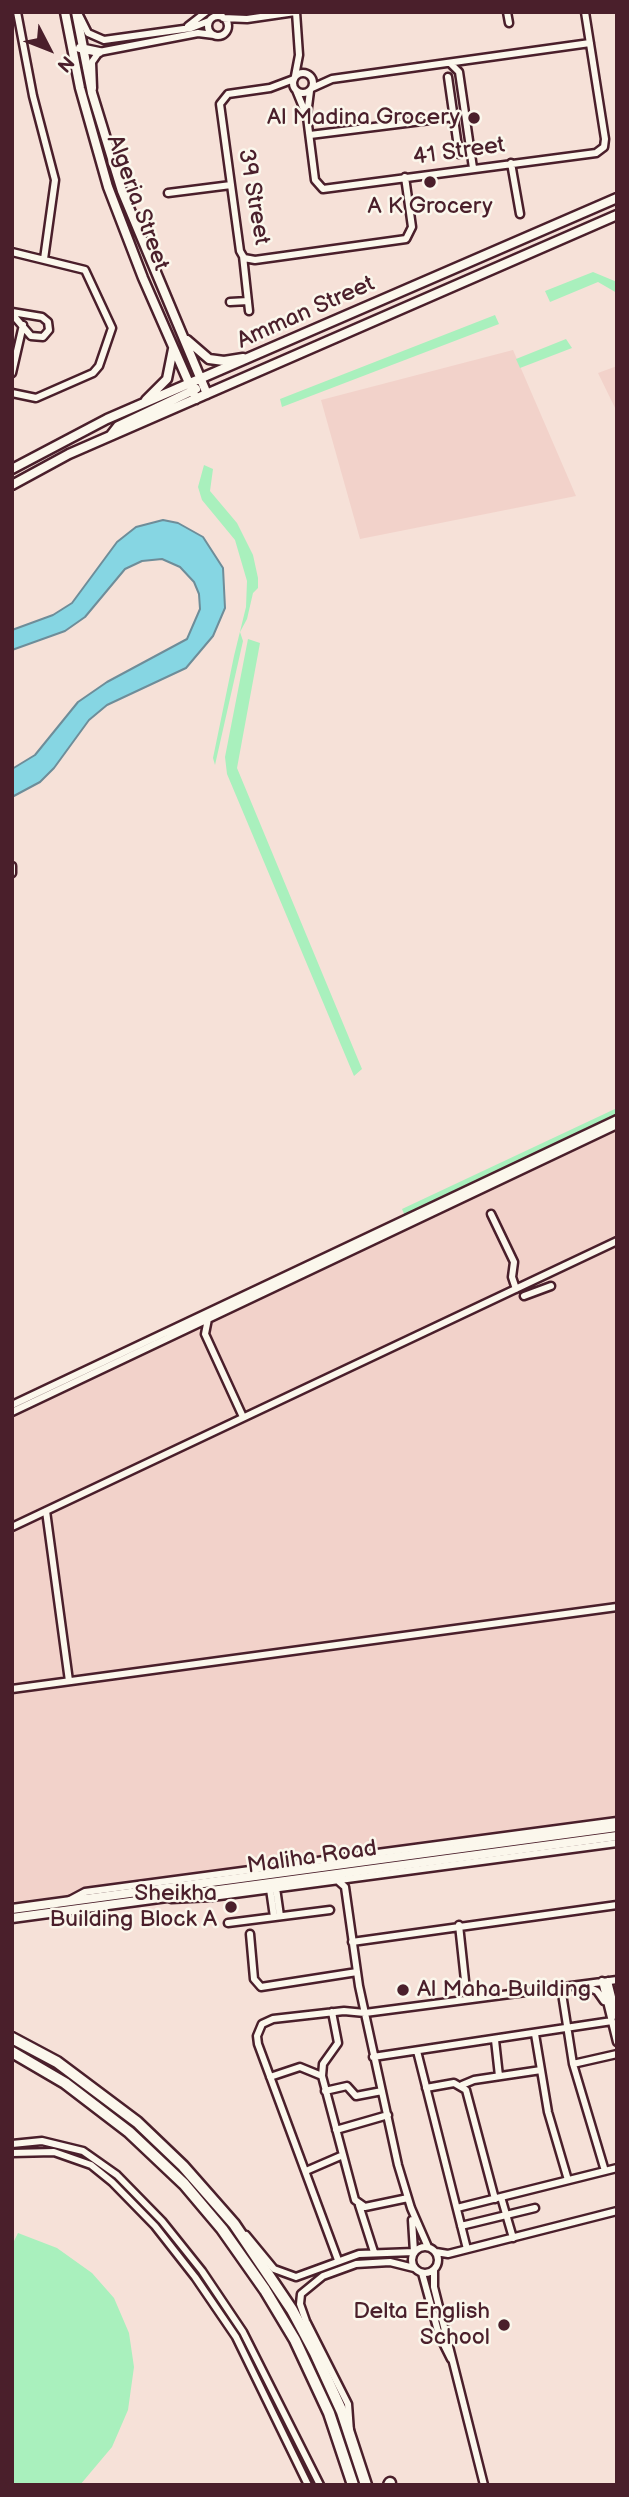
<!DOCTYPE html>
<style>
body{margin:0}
#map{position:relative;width:629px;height:2497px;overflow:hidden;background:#f6e1d8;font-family:"Balsamiq Sans",sans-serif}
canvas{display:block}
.frame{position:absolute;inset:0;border:14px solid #4a1f2b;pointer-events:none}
.north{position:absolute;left:14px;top:14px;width:70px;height:70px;-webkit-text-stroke:5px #fbf7ec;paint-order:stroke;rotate:132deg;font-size:19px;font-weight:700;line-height:28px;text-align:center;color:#4a1f2b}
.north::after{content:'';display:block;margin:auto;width:24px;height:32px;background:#4a1f2b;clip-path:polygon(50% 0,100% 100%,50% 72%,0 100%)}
</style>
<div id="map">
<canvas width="629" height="2497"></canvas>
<div class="frame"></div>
<div class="north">N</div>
</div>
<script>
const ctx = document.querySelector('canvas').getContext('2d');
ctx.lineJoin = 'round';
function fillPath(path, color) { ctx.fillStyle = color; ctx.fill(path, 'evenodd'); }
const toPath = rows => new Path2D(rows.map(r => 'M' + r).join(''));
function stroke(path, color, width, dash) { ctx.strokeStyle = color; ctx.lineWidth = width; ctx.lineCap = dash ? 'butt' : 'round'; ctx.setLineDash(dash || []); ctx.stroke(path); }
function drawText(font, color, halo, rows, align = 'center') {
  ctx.font = font + ' "Balsamiq Sans",sans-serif'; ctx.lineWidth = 5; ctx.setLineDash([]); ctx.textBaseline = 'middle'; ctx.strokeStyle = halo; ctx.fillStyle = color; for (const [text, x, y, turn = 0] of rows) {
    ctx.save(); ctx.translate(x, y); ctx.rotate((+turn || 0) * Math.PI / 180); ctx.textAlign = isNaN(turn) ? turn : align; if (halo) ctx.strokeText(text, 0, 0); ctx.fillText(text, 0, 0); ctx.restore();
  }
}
fillPath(toPath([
 [513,350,576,496,360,539,321,400],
 [617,366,617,412,598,373],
 [617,1129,617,1822,377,1857,12,1902,12,1417]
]), '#f2d2ca');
fillPath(toPath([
 [593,272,617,282,617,293,598,282,550,302,545,291],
 [495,315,499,324,282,407,280,399],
 [566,339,572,348,520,368,516,359],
 [204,465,213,469,210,491,237,523,253,555,258,578,258,588,253,593,247,619,240,632,243,641,215,765,213,758,234,656,246,607,247,581,235,540,202,500,198,487],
 [248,639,260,643,237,768,362,1069,354,1076,227,774,225,757],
 [617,1108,617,1116,405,1216,402,1209],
 [18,2233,57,2248,92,2273,114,2298,129,2333,134,2367,128,2410,112,2447,80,2485,12,2485,12,2245]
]), '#a9f0bd');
const water = toPath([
 [163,520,178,523,203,537,223,568,225,608,213,636,186,668,107,705,89,720,54,768,40,782,12,797,12,769,35,755,78,702,107,682,187,639,200,609,199,594,194,582,180,567,162,559,142,561,125,569,85,617,65,631,12,650,12,630,53,615,72,603,117,542,136,527,163,520]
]);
fillPath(water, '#86d6e3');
stroke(water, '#6e8d99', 2);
const minor = toPath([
 [17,12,33,96,55,180,44,259],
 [220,12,223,18,247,19,295,12],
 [507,12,509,23],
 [79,15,88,33,104,40,191,28,209,21],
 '208 26a10 10 0 1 1 20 0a10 10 0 1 1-20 0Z',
 [188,26,206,12],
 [450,63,459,72,473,168],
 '293 83a10 10 0 1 1 20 0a10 10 0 1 1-20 0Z',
 [295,76,299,55,296,12],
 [448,77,459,154],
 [294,79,270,88,228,94,220,104,240,251,244,258,255,260,406,239,412,227,405,177],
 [93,88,92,62,99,52,198,33,214,35],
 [312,88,332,79,590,43],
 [296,90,307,117,315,180,323,189,596,153,604,147,605,139,585,12],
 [307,115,310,91],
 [310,135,454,117],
 [511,163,520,214],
 [168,193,231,185],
 [12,252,85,270,112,328,99,366,93,373,36,398,12,393],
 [243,256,249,311],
 [230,302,248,301],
 [12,312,42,317,48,322,49,330,43,337,31,336,12,314],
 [12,373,23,325],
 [12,866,12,873],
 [491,1214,514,1262,512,1277,516,1289],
 [524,1296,551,1286],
 [208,1319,205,1334,243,1417],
 [12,1405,617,1119],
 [12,1412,617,1125],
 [46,1511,69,1681],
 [12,1527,617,1241],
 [12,1689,617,1607],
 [336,1879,345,1887,359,1986,398,2165,411,2208,428,2247],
 [276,1888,280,1916],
 [270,1889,274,1917],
 [171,1899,212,1897,617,1843],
 [70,1900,85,1892,617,1821],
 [228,1923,330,1910],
 [459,1925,467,1999],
 [250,1934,254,1979,261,1987,357,1972],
 [352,1942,617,1905],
 [602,1981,617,2042],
 [608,1981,617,2017],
 [583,1985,597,1991,604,2001],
 [561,1987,573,2064,605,2171],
 [332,2012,338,2043,323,2064,322,2076,355,2200,365,2207,408,2198],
 [535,2034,548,2112,568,2180],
 [495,2040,499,2076],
 [417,2051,467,2249],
 [373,2057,612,2021],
 [573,2064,617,2054],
 [270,2077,300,2067,322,2076],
 [462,2085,474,2080,541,2070],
 [426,2088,454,2083,466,2090,495,2199],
 [325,2091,347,2086,356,2096,382,2091],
 [336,2130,388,2115],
 [12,2144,42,2141,83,2151,117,2175,162,2221,202,2271,243,2332,320,2485],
 [12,2153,54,2152,91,2165,112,2182,155,2226,195,2277,236,2337,308,2485],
 [306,2171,343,2155],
 [501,2197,513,2238],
 [359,2205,374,2252],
 [457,2208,617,2168],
 [461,2226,535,2208],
 [246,2235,274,2269,296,2277,359,2254,414,2252,412,2220],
 '412 2260a13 13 0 1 1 26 0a13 13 0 1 1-26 0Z',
 [436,2252,448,2254,617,2211],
 [338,2260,258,2044,257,2036,262,2024,273,2019,344,2011,365,2013,617,1980],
 [434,2270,434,2287,484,2485],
 [422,2273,439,2335,451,2359],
 [350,2432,348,2404,306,2321,300,2304,301,2294,323,2276,356,2264,390,2262,414,2268]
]);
const major = toPath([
 [65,12,80,88,108,187,143,278,196,399],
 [76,12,92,93,122,191,207,394],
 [80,48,99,52],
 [187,340,209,359,224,361,243,358],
 [146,400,167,379,173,349],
 [111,435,118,426,196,389],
 [12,469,107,419,617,198],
 [12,485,69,454,617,215],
 [12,1909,617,1827],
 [12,1918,617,1836]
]);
const highway = toPath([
 [12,2038,57,2062,137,2122,183,2166,234,2224,292,2310,315,2353,342,2412,366,2485],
 [12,2052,65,2083,129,2132,184,2184,222,2229,265,2290,295,2340,329,2413,353,2485],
 [389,2485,390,2483]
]);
stroke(minor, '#4a1f2b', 11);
stroke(major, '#4a1f2b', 13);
stroke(highway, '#4a1f2b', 15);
stroke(minor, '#fbf7ec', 6);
stroke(major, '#fbf7ec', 8);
stroke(highway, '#fbf7ec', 10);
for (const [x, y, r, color] of [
 [474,118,7,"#4a1f2b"],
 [430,182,7,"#4a1f2b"],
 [231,1907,7,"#4a1f2b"],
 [403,1990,7,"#4a1f2b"],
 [504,2325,7,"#4a1f2b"]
]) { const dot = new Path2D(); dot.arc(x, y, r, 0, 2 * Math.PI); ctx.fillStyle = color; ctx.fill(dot); stroke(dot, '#fbf7ec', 2.5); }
drawText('23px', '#4a1f2b', '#fbf7ec', [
 ["Al Madina Grocery",460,118],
 ["A K Grocery",430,207,"center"],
 ["Sheikha",217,1894],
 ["Building Block A",217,1920],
 ["Al Maha Building",417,1990,"left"],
 ["Delta English",490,2312],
 ["School",490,2338]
], 'right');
drawText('23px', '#4a1f2b', '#fbf7ec', [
 ["41 Street",459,152,-8],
 ["39 Street",253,197,80],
 ["Algeria Street",137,203,70],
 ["Amman Street",306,313,-24],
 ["Maliha Road",312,1858,-8]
]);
</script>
